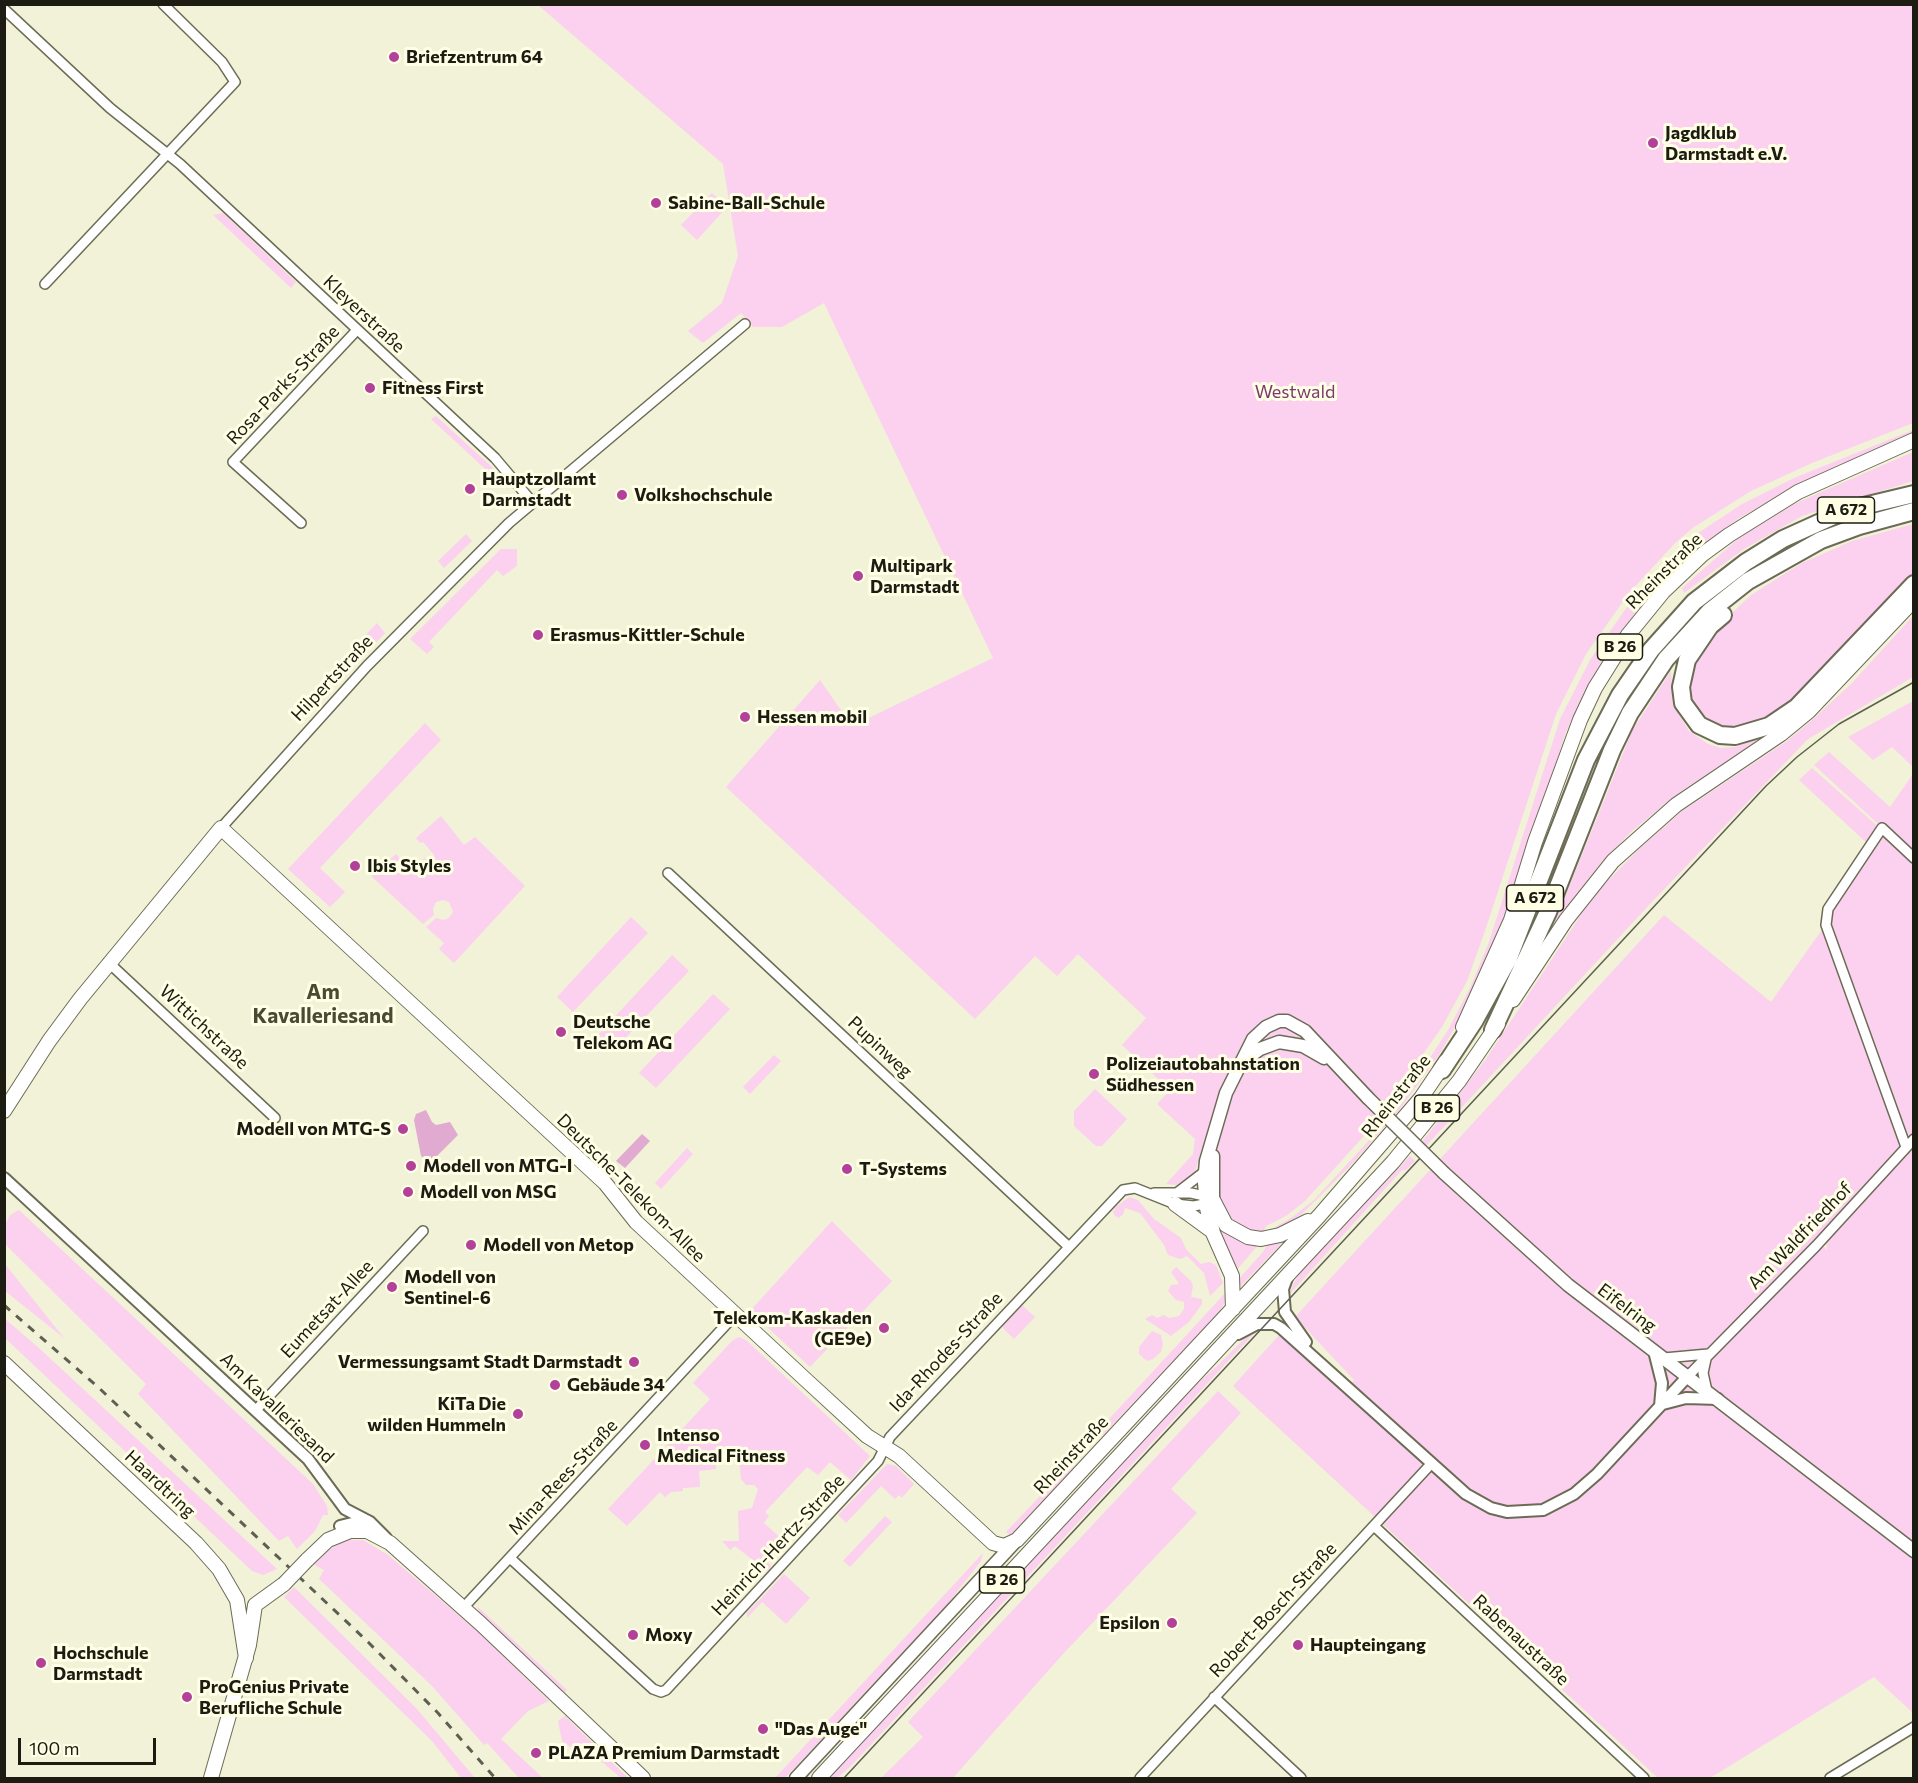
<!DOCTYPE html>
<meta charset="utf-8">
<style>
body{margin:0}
#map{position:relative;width:1918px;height:1783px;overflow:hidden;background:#f1f2d8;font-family:Commissioner,sans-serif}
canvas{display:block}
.frame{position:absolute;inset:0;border:6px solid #1c1c13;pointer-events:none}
.scale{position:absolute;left:18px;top:1738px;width:138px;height:27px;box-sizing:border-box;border:3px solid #1c1c13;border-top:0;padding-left:8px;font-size:18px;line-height:21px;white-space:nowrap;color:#1c1c13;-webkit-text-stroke:4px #ffffe5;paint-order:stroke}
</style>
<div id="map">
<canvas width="1918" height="1783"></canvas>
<div class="frame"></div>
<div class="scale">100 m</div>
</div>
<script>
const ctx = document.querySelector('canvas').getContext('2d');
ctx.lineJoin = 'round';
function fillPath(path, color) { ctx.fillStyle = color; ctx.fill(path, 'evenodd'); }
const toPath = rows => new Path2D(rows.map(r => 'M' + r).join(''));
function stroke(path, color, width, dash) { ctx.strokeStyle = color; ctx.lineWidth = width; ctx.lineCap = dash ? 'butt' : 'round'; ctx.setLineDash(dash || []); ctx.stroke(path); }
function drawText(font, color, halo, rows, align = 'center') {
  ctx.font = font + ' Commissioner,sans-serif'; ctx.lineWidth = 6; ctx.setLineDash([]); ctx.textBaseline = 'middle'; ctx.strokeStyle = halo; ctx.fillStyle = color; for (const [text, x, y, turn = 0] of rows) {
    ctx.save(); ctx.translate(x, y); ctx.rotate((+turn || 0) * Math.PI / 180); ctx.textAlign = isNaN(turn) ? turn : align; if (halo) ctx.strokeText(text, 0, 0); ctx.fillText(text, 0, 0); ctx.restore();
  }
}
fillPath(toPath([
 [538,5,1913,5,1913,423,1812,463,1751,491,1694,527,1675,543,1629,593,1586,654,1556,714,1485,931,1467,981,1442,1027,1372,1127,1305,1201,1286,1216,1266,1226,1263,1233,1253,1232,1235,1223,1221,1205,1218,1193,1217,1140,1207,1132,1194,1175,1176,1185,1166,1184,1193,1154,1195,1139,1157,1104,1170,1090,1122,1045,1146,1018,1078,954,1057,976,1035,956,975,1019,726,787,820,680,852,726,993,658,824,303,782,327,753,327,741,313,703,343,688,331,722,303,738,256,723,164],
 [712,193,727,207,697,240,681,225],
 [223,213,296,282,291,288,213,215],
 [436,416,503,477,510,487,507,489,431,419],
 [1913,430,1913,434,1814,477,1739,518,1690,555,1637,611,1604,657,1566,732,1499,938,1467,1006,1439,1055,1400,1109,1353,1163,1301,1215,1272,1232,1275,1227,1291,1218,1314,1200,1374,1135,1407,1093,1448,1030,1470,988,1489,942,1560,719,1590,660,1629,604,1672,554,1689,539,1742,504,1794,478],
 [1913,452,1913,481,1802,516,1744,549,1684,593,1682,588,1739,538,1796,503],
 [1913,524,1913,574,1799,699,1769,720,1736,731,1712,727,1695,713,1687,695,1689,670,1710,634,1751,595,1802,563,1852,541],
 [466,534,472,541,444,568,438,561],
 [501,549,517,549,517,566,503,576,497,570,429,642,434,647,427,654,410,639],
 [1913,616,1913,677,1808,739,1650,904,1426,1146,1422,1142,1486,1059,1594,895,1638,850,1681,812,1787,741,1811,721,1852,683],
 [377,623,385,633,336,685,326,676],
 [1671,671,1673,706,1689,731,1708,744,1721,748,1736,747,1766,735,1676,795,1631,832,1601,863,1554,924,1632,731],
 [1913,701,1913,767,1892,747,1873,760,1848,737],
 [425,723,441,740,320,868,345,892,330,907,288,869],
 [1829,752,1890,807,1913,774,1913,856,1814,765],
 [1812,768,1882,830,1913,862,1913,1135,1816,1240,1827,1250,1826,1241,1913,1145,1913,1713,1874,1677,1710,1778,1658,1778,1233,1386,1280,1334,1343,1392,1354,1380,1295,1317,1664,915,1771,1002,1821,931,1870,846,1799,780],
 [441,816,464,845,475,837,525,886,454,963,439,949,444,943,426,927,436,918,443,920,449,918,453,912,449,902,443,900,436,902,433,908,434,915,423,924,371,876,396,854,401,860,393,867,400,865,403,869,410,863,435,856,423,842,420,843,416,838],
 [631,917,648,933,573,1012,557,997],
 [672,955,689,971,614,1050,598,1035],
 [713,994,730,1009,656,1088,639,1073],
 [774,1055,781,1061,750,1094,743,1087],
 [1095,1089,1127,1119,1102,1146,1096,1146,1074,1126,1074,1111],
 [687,1148,693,1154,661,1189,655,1183],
 [1410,1156,1415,1161,1406,1170,1402,1170,1287,1297,1298,1275],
 [1129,1197,1138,1200,1154,1219,1181,1238,1186,1249,1201,1264,1209,1262,1216,1265,1223,1283,1210,1296,1204,1273,1187,1256,1180,1259,1168,1255,1164,1245,1140,1213,1125,1208,1123,1214,1119,1218,1115,1216,1113,1212,1116,1207],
 [19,1210,313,1484,327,1506,328,1515,323,1515,315,1531,297,1549,288,1536,279,1541,138,1394,146,1384,5,1244,5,1225,10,1215],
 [832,1221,892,1281,810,1367,750,1311],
 [1215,1221,1238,1240,1259,1244,1235,1272],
 [1286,1239,1237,1290,1237,1281,1263,1252,1268,1243],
 [5,1264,64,1338,5,1291],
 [1176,1267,1191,1281,1193,1286,1191,1297,1202,1299,1202,1304,1189,1322,1171,1336,1145,1319,1152,1315,1157,1318,1164,1315,1169,1318,1179,1316,1184,1309,1184,1302,1176,1300,1168,1291,1171,1285,1179,1284,1171,1272],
 [1228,1290,1226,1300,1219,1312,1104,1434,1075,1456],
 [1022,1305,1035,1317,1014,1339,1002,1327],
 [4,1318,39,1348,277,1569,263,1575,252,1571,5,1338],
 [1259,1328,851,1766,837,1778,829,1778,1188,1392,1217,1366,1251,1332],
 [1152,1331,1161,1335,1163,1344,1161,1352,1153,1359,1147,1361,1139,1354,1139,1347],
 [739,1337,746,1340,870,1456,851,1480,830,1462,818,1475,807,1467,765,1512,769,1516,764,1523,784,1541,766,1561,771,1566,767,1572,758,1564,760,1557,754,1561,735,1546,730,1550,722,1541,739,1541,738,1511,752,1508,758,1489,754,1485,746,1485,741,1479,738,1449,731,1449,724,1460,716,1464,716,1469,699,1471,700,1487,683,1488,683,1491,671,1492,665,1497,660,1492,627,1526,608,1509,710,1399,693,1383,732,1341],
 [1218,1391,1241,1413,1171,1489,1197,1513,1063,1654,953,1778,881,1778,923,1737,908,1722],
 [887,1464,896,1466,914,1484,902,1498,899,1495,895,1499,881,1486,846,1523,838,1515],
 [1077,1464,1011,1536,1006,1532,1058,1477],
 [885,1516,892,1522,850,1567,843,1561],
 [345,1540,363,1540,388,1555,482,1635,549,1701,528,1711,501,1739,543,1778,519,1778,487,1743,484,1745,432,1686,319,1579,324,1570,309,1562],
 [983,1553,981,1561,947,1605,785,1778,775,1778],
 [784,1574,810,1598,786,1624,762,1602,747,1618,747,1613],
 [294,1587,417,1709,475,1778,461,1778,432,1741,284,1597],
 [477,1606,567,1690,564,1693,498,1631,480,1614],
 [565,1716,628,1778,621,1778,601,1761,589,1761,562,1741,558,1721]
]), '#fcd0ef');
fillPath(toPath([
 [426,1110,432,1122,436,1125,450,1122,458,1135,430,1163,421,1156,414,1120,416,1114],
 [642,1134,650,1141,625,1168,616,1161]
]), '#e1aad1');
const minor = toPath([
 [4,9,110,108,180,164,495,458,533,503],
 [45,284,235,82,222,62,163,4],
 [301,523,233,462,357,330],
 [221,828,367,666,509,523,745,324],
 [668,873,1069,1247],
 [108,962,275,1118],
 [1906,1147,1826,925,1828,909,1882,828,1914,858],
 [1178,1192,1204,1172],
 [1154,1193,1191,1193,1209,1197],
 [1664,1358,1708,1354],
 [1706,1359,1703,1373,1707,1391],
 [1688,1376,1816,1246,1914,1139],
 [256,1410,423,1231],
 [1374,1526,1644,1778],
 [510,1558,653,1689,661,1692,666,1690,878,1461,890,1437,1123,1190,1135,1188,1175,1204,1194,1206,1209,1203],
 [463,1608,735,1315],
 [1214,1697,1301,1778],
 [1140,1778,1431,1464],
 [1830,1778,1914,1727]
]);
const tertiary = toPath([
 [4,1178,308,1459,345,1509,370,1522,386,1538],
 [1287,1278,1283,1289,1285,1312,1306,1342],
 [1238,1334,1257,1324,1274,1324,1281,1328,1466,1494,1491,1508,1507,1512,1543,1510,1574,1494,1597,1474,1688,1376],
 [1654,1351,1662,1383,1660,1406],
 [1663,1404,1686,1398,1718,1399],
 [340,1526,356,1522,368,1526]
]);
const secondary = toPath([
 [1243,1061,1260,1049,1279,1042,1303,1046,1324,1058],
 [1213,1156,1213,1200],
 [1444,1173,1568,1285,1914,1551],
 [1206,1204,1204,1183,1206,1161,1226,1093,1253,1039,1266,1027,1279,1021,1287,1021,1305,1031,1368,1098],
 [796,1778,1015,1542]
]);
const primary = toPath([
 [1513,1000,1566,920,1613,861,1676,805,1781,734,1809,711,1914,600],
 [1463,1027,1511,920,1535,842,1580,720,1595,688,1628,635,1663,592,1703,554,1729,535,1798,492,1914,440],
 [4,1111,49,1041,80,999,221,828,605,1183,636,1222,806,1380,867,1436,899,1456,993,1543,1004,1546,1017,1540,1319,1216,1421,1098,1446,1061],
 [1213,1200,1226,1225,1248,1237,1261,1239,1280,1235,1308,1221],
 [1175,1204,1212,1231],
 [1206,1204,1213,1233,1232,1276,1233,1309],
 [4,1363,196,1543,219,1569,237,1600,246,1658],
 [307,1560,328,1540,350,1531,367,1531,390,1543,481,1624,643,1778],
 [211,1778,249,1645,255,1605,284,1584],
 [819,1778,1393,1162,1459,1081,1498,1024]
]);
const motorway = toPath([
 [1723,615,1710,626,1687,660,1681,687,1683,703,1699,725,1720,735,1735,736,1769,726,1797,707,1914,584],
 [1493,1030,1548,912,1612,750,1630,713,1666,659,1710,611,1748,581,1821,540,1859,526,1914,511],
 [1442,1070,1475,1020,1508,960,1586,760,1620,695,1651,650,1694,602,1746,562,1783,539,1847,510,1914,494]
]);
stroke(minor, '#6c6c56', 12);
stroke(tertiary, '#6c6c56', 14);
stroke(secondary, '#6c6c56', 15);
stroke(primary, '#6c6c56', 16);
stroke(motorway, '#6c6c56', 20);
stroke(minor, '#fff', 9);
stroke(tertiary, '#fff', 10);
stroke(secondary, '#fff', 12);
stroke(primary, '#fff', 14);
stroke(motorway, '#fff', 16);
stroke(toPath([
 [844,1778,1766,786,1797,757,1839,724,1914,682]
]), '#5f5f51', 1.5);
stroke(toPath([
 [4,1305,99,1388,368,1642,438,1713,495,1778]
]), '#5f5f51', 3, [8, 8]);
const secondaryBridge = toPath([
 [1368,1098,1444,1173]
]);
const primaryBridge = toPath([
 [284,1584,307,1560]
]);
stroke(secondaryBridge, '#6c6c56', 15, []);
stroke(primaryBridge, '#6c6c56', 16, []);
stroke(secondaryBridge, '#fff', 12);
stroke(primaryBridge, '#fff', 14);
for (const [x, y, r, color] of [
 [394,57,6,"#b3419a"],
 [1653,143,6,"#b3419a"],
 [656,203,6,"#b3419a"],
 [370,388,6,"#b3419a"],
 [470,489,6,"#b3419a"],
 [622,495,6,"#b3419a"],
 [858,576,6,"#b3419a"],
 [538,635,6,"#b3419a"],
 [745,717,6,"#b3419a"],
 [355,866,6,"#b3419a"],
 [561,1032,6,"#b3419a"],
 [1094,1074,6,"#b3419a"],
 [403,1129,6,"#b3419a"],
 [411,1166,6,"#b3419a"],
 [847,1169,6,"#b3419a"],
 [408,1192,6,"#b3419a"],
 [471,1245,6,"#b3419a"],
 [392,1287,6,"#b3419a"],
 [884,1328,6,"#b3419a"],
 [634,1362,6,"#b3419a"],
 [555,1385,6,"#b3419a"],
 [518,1414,6,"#b3419a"],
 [645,1445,6,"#b3419a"],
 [1172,1623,6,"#b3419a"],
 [633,1635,6,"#b3419a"],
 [1298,1645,6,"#b3419a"],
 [41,1663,6,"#b3419a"],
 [187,1697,6,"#b3419a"],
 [763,1729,6,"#b3419a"],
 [536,1753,6,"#b3419a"]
]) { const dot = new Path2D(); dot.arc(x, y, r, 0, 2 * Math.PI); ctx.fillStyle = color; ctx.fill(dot); stroke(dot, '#ffffe5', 2); }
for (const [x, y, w] of [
 [1846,510,57],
 [1620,647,45],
 [1535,898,57],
 [1437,1108,45],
 [1002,1580,45]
]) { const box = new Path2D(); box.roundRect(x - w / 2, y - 13, w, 26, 4.5); ctx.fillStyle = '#ffffe5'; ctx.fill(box); stroke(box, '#1c1c13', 1.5); }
drawText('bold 16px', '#1c1c13', null, [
 ["A 672",1846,510],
 ["B 26",1620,647],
 ["A 672",1535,898],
 ["B 26",1437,1108],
 ["B 26",1002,1580]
]);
drawText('bold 18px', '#1c1c13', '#ffffe5', [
 ["Briefzentrum 64",406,57],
 ["Jagdklub",1665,133],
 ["Darmstadt e.V.",1665,154],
 ["Sabine-Ball-Schule",668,203],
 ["Fitness First",382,388],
 ["Hauptzollamt",482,479],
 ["Darmstadt",482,500],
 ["Volkshochschule",634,495],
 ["Multipark",870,566],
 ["Darmstadt",870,587],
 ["Erasmus-Kittler-Schule",550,635],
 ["Hessen mobil",757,717],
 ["Ibis Styles",367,866],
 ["Deutsche",573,1022],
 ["Telekom AG",573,1043],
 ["Polizeiautobahnstation",1106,1064],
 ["Südhessen",1106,1085],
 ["Modell von MTG-S",391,1129,"right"],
 ["Modell von MTG-I",423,1166],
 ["T-Systems",859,1169],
 ["Modell von MSG",420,1192],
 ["Modell von Metop",483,1245],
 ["Modell von",404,1277],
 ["Sentinel-6",404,1298],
 ["Telekom-Kaskaden",872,1318,"right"],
 ["(GE9e)",872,1339,"right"],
 ["Vermessungsamt Stadt Darmstadt",622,1362,"right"],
 ["Gebäude 34",567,1385],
 ["KiTa Die",506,1404,"right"],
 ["wilden Hummeln",506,1425,"right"],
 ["Intenso",657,1435],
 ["Medical Fitness",657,1456],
 ["Epsilon",1160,1623,"right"],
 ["Moxy",645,1635],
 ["Haupteingang",1310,1645],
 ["Hochschule",53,1653],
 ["Darmstadt",53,1674],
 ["ProGenius Private",199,1687],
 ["Berufliche Schule",199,1708],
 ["\"Das Auge\"",775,1729],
 ["PLAZA Premium Darmstadt",548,1753]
], 'left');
drawText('18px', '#1c1c13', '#ffffe5', [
 ["Kleyerstraße",364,314,43],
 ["Rosa-Parks-Straße",283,385,-47],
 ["Rheinstraße",1664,571,-45],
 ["Hilpertstraße",332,678,-47],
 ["Wittichstraße",204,1027,43],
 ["Pupinweg",880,1047,43],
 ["Rheinstraße",1396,1096,-52],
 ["Deutsche-Telekom-Allee",631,1188,45],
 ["Am Waldfriedhof",1800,1236,-46],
 ["Eifelring",1627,1308,37],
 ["Eumetsat-Allee",327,1309,-47],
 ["Ida-Rhodes-Straße",946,1352,-47],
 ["Am Kavalleriesand",277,1408,44],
 ["Rheinstraße",1071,1455,-47],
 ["Mina-Rees-Straße",563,1477,-47],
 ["Haardtring",160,1484,43],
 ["Heinrich-Hertz-Straße",778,1545,-47],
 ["Robert-Bosch-Straße",1273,1610,-47],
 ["Rabenaustraße",1521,1640,43]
]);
drawText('18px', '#7c3b6d', '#ffffe5', [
 ["Westwald",1295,392]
]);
drawText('bold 21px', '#494934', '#ffffe5', [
 ["Am",323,992],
 ["Kavalleriesand",323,1016]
]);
</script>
